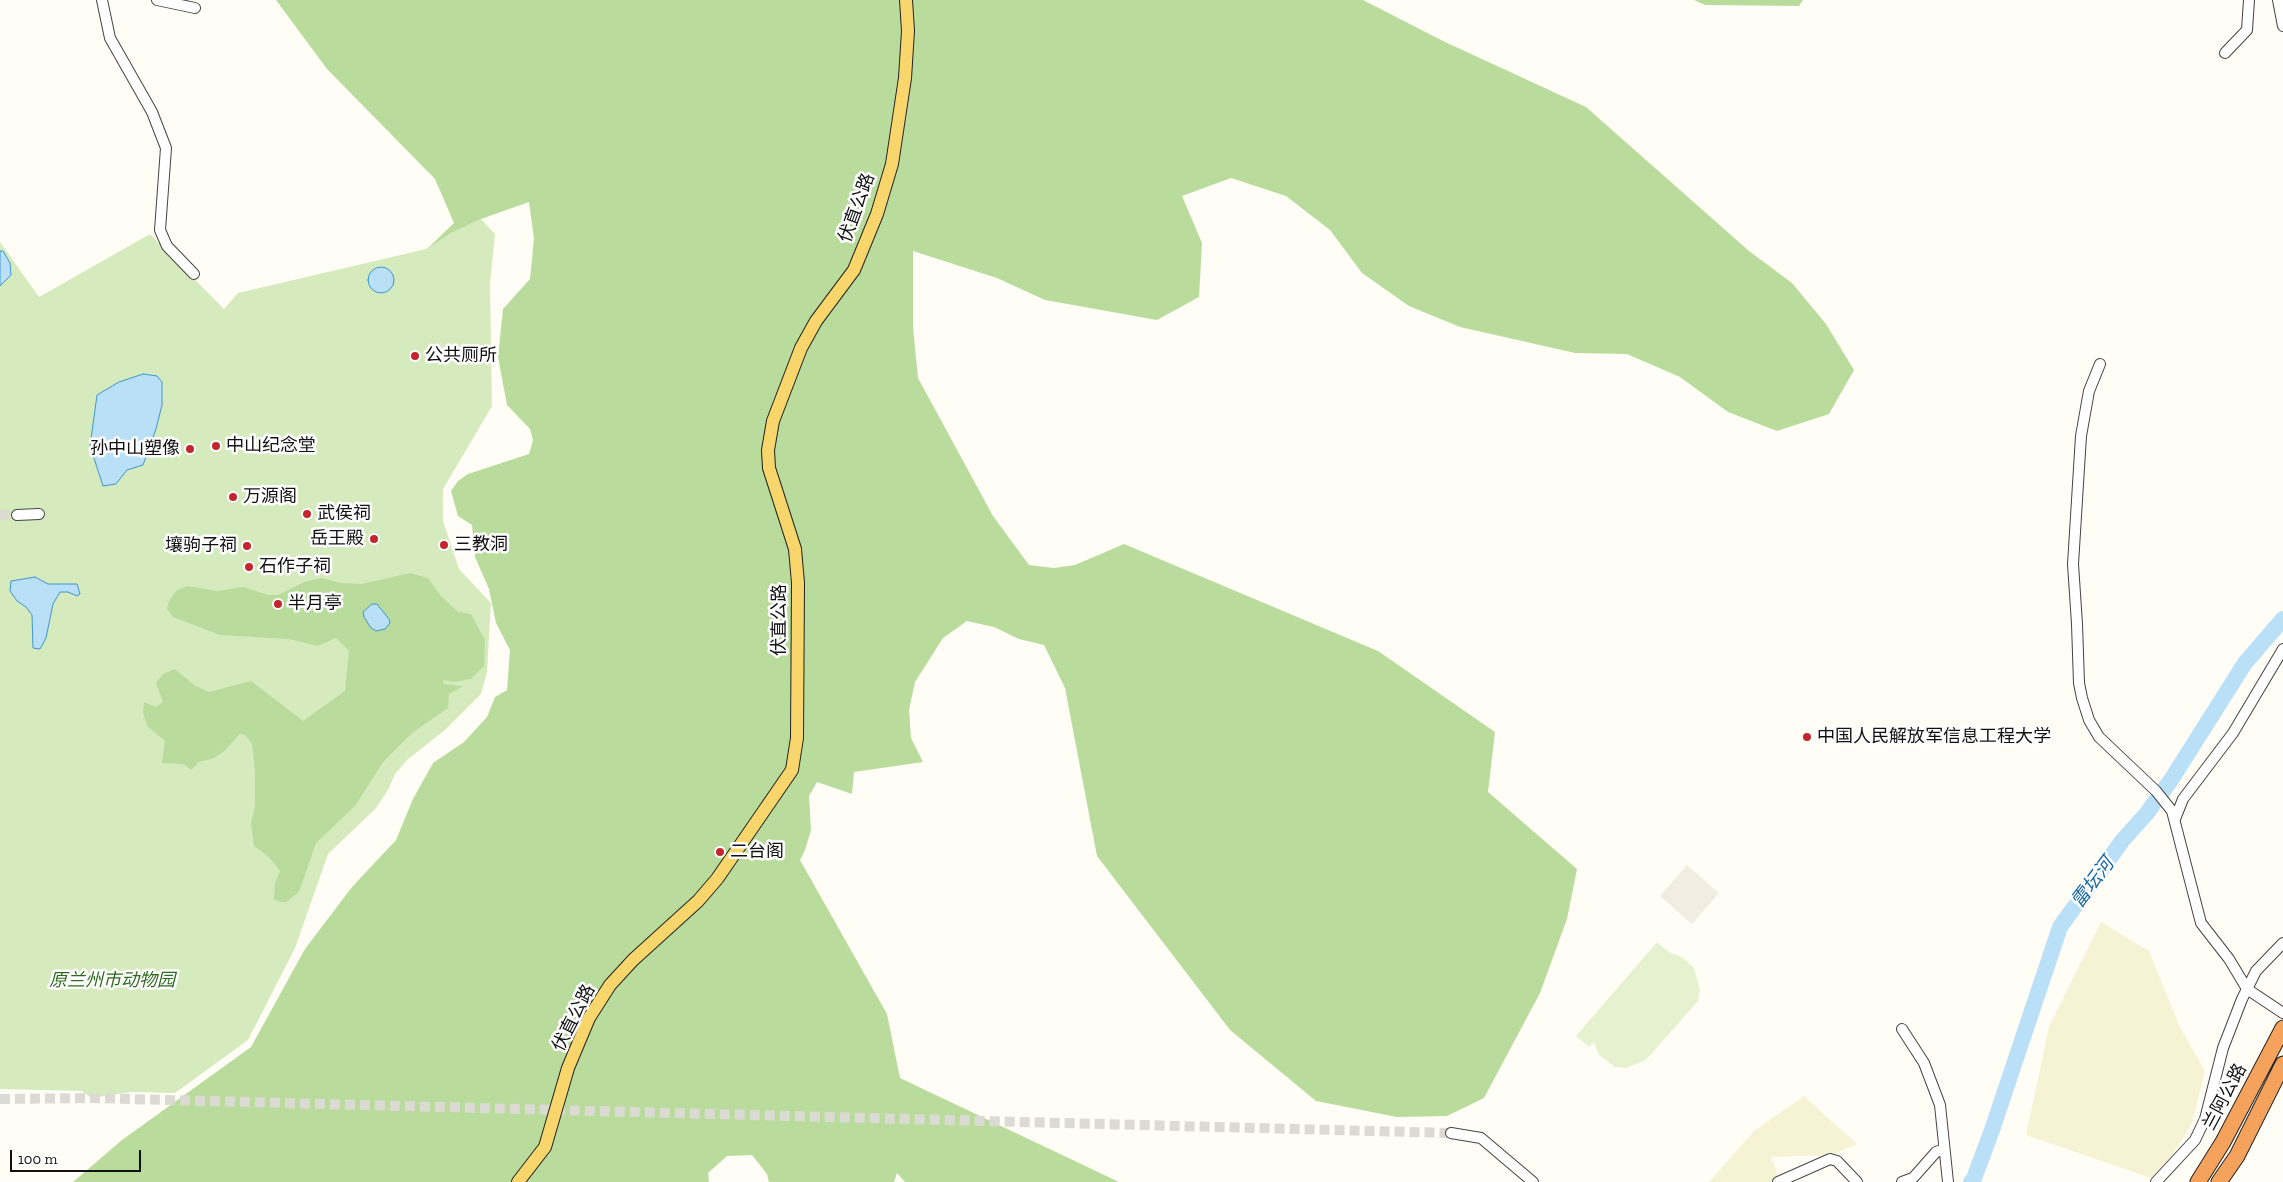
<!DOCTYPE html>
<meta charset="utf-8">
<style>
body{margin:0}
#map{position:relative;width:2283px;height:1182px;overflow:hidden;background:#fffdf5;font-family:"Zilla Slab",serif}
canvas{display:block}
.scale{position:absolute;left:10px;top:1150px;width:131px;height:22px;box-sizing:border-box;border:2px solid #111;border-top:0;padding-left:6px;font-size:15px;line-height:18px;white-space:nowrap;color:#111;-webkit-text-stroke:4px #fff;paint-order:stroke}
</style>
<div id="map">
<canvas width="2283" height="1182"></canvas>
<div class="scale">100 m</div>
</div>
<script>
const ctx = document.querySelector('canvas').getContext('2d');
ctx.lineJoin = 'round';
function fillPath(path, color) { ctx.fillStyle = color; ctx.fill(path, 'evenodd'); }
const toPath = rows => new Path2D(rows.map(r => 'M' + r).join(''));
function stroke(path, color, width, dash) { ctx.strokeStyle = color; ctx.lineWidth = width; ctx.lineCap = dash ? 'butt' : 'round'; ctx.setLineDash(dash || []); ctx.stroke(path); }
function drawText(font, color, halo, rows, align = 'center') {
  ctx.font = font + ' "Zilla Slab","Noto Sans SC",serif'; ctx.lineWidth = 5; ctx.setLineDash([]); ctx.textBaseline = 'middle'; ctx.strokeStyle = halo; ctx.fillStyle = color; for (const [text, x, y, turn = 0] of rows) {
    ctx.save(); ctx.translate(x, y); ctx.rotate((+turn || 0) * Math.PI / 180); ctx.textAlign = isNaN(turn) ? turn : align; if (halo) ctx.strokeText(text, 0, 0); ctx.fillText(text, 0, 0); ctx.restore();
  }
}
fillPath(toPath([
 [2101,922,2149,951,2179,1025,2205,1071,2192,1123,2174,1153,2151,1178,2026,1135,2049,1027],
 [1804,1096,1857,1144,1832,1155,1771,1157,1781,1182,1709,1182,1754,1131]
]), '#f6f3d4');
fillPath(toPath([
 [481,219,495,234,490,284,492,406,443,489,443,521,459,569,491,603,487,672,481,694,445,730,408,759,395,774,388,790,376,808,328,854,295,948,248,1040,175,1093,132,1092,91,1098,82,1091,0,1089,0,242,39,297,150,234,224,309,238,293,426,249,451,233]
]), '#d5ebbd');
fillPath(toPath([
 [276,0,1363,0,1443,41,1586,107,1749,251,1792,283,1826,324,1854,370,1829,414,1777,431,1728,412,1680,377,1627,354,1575,353,1460,327,1409,306,1362,273,1330,230,1286,196,1231,178,1182,196,1202,243,1199,297,1157,320,1045,300,997,278,913,251,913,327,918,378,993,516,1029,565,1054,568,1075,565,1124,544,1378,651,1495,732,1488,792,1577,869,1567,919,1540,993,1484,1098,1447,1116,1397,1117,1316,1101,1230,1030,1097,856,1065,688,1044,645,1019,639,994,627,967,621,943,638,915,682,909,710,911,738,923,762,854,772,852,794,817,782,809,796,811,830,805,850,800,860,887,1014,900,1078,1119,1182,905,1182,897,1173,894,1182,769,1182,767,1174,752,1155,727,1156,708,1173,709,1182,73,1182,122,1140,251,1047,305,949,352,887,396,840,413,799,433,763,464,742,487,717,495,697,507,690,510,650,496,623,489,589,475,557,472,525,458,516,451,491,458,481,468,474,529,454,533,440,530,429,507,405,498,357,503,309,530,279,534,239,529,202,481,219,451,233,427,249,454,223,435,179,327,69],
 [1694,0,1803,0,1799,6,1705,5],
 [410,573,428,578,440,595,458,612,471,614,485,640,484,666,471,679,454,682,443,680,444,684,463,686,449,694,448,708,412,733,383,762,355,806,316,843,299,892,286,902,280,902,274,899,275,883,280,871,268,856,254,846,251,823,255,806,255,771,252,744,245,735,240,734,223,752,214,758,199,762,191,770,184,764,162,763,165,741,147,726,143,712,144,702,156,707,163,702,156,683,163,674,175,669,194,685,209,692,251,681,303,721,345,691,349,651,336,638,318,646,289,639,220,635,173,617,167,609,169,601,176,591,188,586,217,591,244,587,268,595,278,595,304,582,321,578,341,583,361,584]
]), '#b9dc9c');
fillPath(toPath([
 [1657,942,1670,953,1682,957,1694,968,1700,990,1698,1001,1646,1060,1626,1068,1615,1067,1599,1055,1594,1042,1589,1047,1576,1036]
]), '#e6f2cf');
fillPath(toPath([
 [1687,865,1719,893,1692,924,1660,896]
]), '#f1ede2');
const water = toPath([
 [0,251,3,251,10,263,11,275,0,286,0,251],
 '368 280a13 13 0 1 1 26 0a13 13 0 1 1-26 0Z',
 [143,374,157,376,162,382,162,405,156,429,143,465,127,470,116,484,103,486,90,446,97,395,119,382,143,374],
 [35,577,48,584,77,584,80,594,77,596,68,592,60,592,53,604,46,638,40,649,33,648,32,615,26,607,17,601,10,591,11,581,35,577],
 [372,604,377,604,389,619,390,623,385,629,376,631,371,628,364,617,363,612,372,604]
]);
fillPath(water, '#b9e0f7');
stroke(water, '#3f96cf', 1);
stroke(toPath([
 [1971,1182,1973,1181,1992,1130,2060,927,2122,841,2147,813,2171,780,2245,663,2283,619]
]), '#b9e0f7', 16);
stroke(toPath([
 [0,515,17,515],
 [0,1099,91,1098,1451,1133]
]), '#dbdad3', 10, [10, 5]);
const minor = toPath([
 [102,0,110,38,152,112,166,148,160,230,167,246,194,274],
 [157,0,195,8],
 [2278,0,2283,26],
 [2225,53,2247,30,2249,0],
 [2100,364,2089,391,2081,436,2073,564,2077,624,2079,683,2082,698,2089,720,2099,737,2156,791,2172,811,2201,923,2229,959,2247,989,2283,1013],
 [17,515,39,514],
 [2175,819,2183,799,2233,733,2283,649],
 [1902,1029,1924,1063,1940,1105,1948,1182],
 [1451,1133,1481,1138,1533,1182],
 [1778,1182,1830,1159,1837,1161,1857,1182],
 [1902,1182,1913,1178,1936,1152,1944,1149],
 [2156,1182,2195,1140,2205,1119,2223,1048,2242,999,2256,971,2283,943]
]);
const major = toPath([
 [518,1182,545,1147,568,1068,589,1018,610,985,633,960,698,901,717,879,792,770,797,738,798,583,795,549,769,468,768,450,773,421,801,348,816,321,854,270,877,214,892,164,905,78,908,31,906,0]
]);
const highway = toPath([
 [2198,1182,2223,1142,2283,1028],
 [2219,1182,2237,1156,2283,1064]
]);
stroke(minor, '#444', 12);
stroke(major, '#222', 14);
stroke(highway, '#222', 17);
stroke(minor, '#fff', 10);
stroke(major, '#f9d66b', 12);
stroke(highway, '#f5a25d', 15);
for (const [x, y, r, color] of [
 [415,356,5,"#c4262e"],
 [216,446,5,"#c4262e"],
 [190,449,5,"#c4262e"],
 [233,497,5,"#c4262e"],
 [307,514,5,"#c4262e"],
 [374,539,5,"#c4262e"],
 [444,545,5,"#c4262e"],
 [247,546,5,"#c4262e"],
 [249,567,5,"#c4262e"],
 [278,604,5,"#c4262e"],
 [1807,737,5,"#c4262e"],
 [720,852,5,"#c4262e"]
]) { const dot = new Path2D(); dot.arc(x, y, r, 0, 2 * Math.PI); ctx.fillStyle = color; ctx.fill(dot); stroke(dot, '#fff', 2); }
drawText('18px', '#111', '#fff', [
 ["伏直公路",857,208,-70],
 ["伏直公路",780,620,-90],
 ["伏直公路",574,1018,-63],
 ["兰阿公路",2225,1097,-62]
]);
drawText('18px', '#111', '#fff', [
 ["公共厕所",425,356],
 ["中山纪念堂",226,446],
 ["孙中山塑像",180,449,"right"],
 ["万源阁",243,497],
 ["武侯祠",317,514],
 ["岳王殿",364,539,"right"],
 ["三教洞",454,545],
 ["壤驹子祠",237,546,"right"],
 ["石作子祠",259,567],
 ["半月亭",288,604],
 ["中国人民解放军信息工程大学",1817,737],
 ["二台阁",730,852]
], 'left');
drawText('italic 18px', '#2f6b1f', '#fff', [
 ["原兰州市动物园",112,981]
]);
drawText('italic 19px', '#1768a6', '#fff', [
 ["雷坛河",2093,883,-53]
]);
</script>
